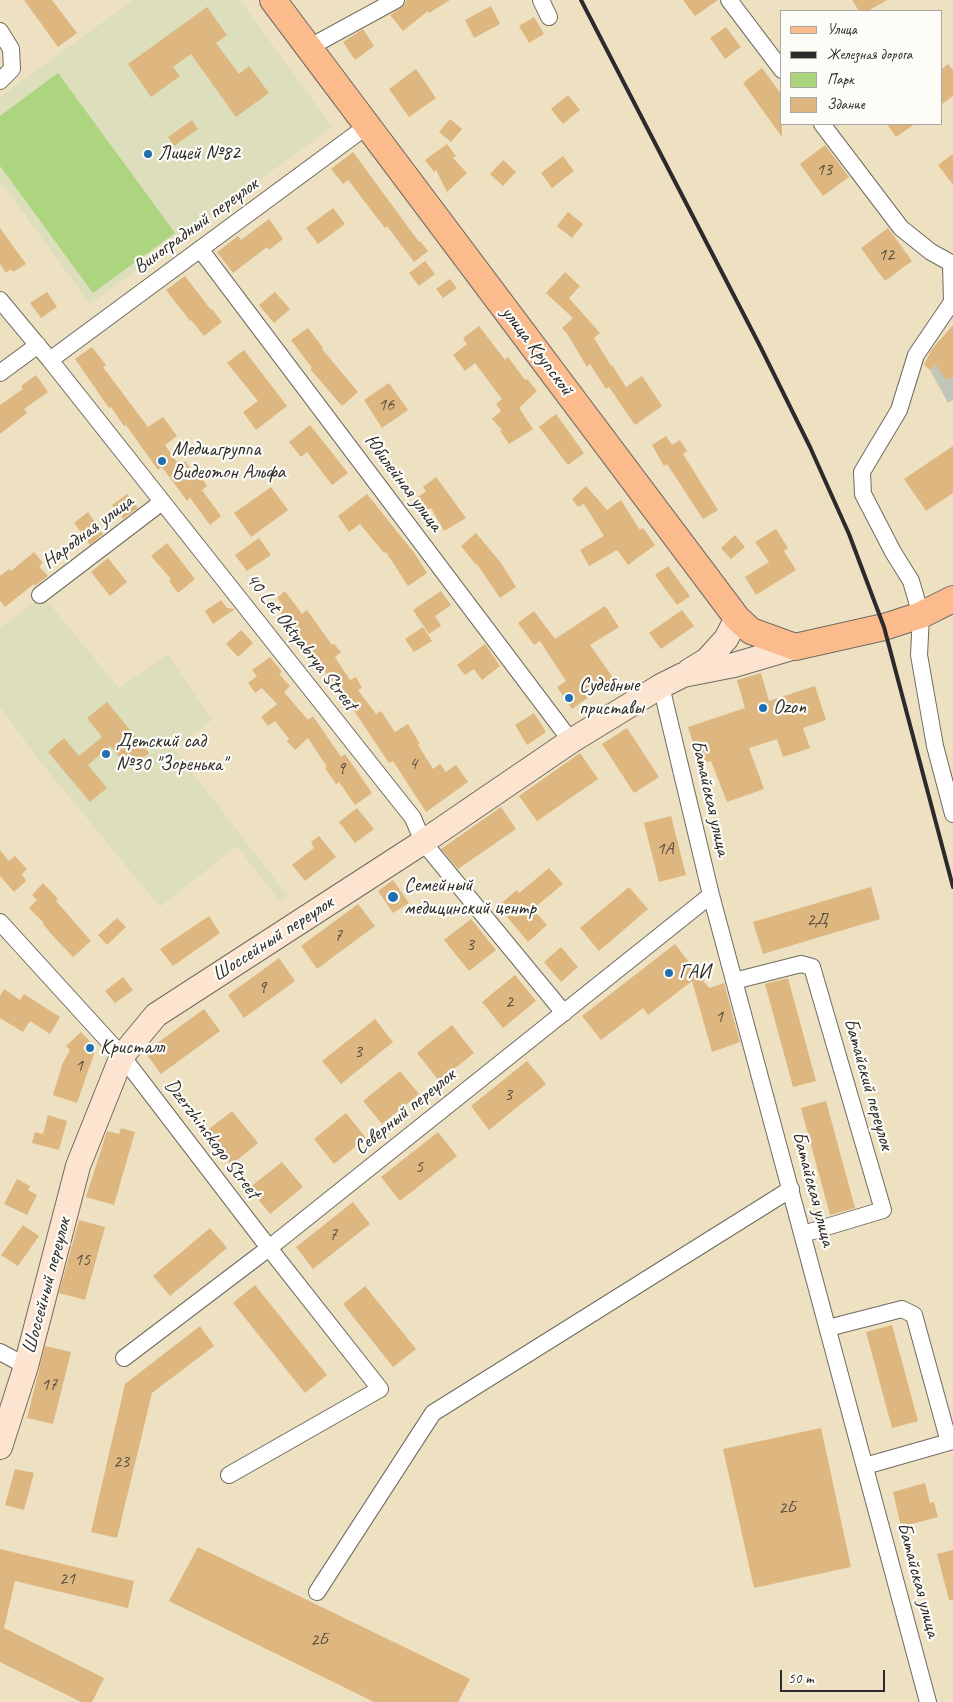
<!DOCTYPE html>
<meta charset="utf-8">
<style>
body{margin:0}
#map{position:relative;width:953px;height:1702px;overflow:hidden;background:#ede1c1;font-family:Caveat,sans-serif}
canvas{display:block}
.legend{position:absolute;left:780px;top:10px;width:162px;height:115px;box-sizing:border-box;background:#fdfcf7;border:1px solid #a9a8a5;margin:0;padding:6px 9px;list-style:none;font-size:15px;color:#2b2b2b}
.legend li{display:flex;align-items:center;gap:10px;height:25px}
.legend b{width:25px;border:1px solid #a9a8a5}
.scale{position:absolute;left:780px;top:1670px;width:105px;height:22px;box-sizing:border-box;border:2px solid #2b2b2b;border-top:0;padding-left:6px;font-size:15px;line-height:18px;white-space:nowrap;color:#2b2b2b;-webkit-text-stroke:4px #fdfcf7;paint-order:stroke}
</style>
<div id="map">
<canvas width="953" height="1702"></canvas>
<ul class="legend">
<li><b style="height:6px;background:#fbbb8d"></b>Улица</li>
<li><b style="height:6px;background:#2b2b2b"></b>Железная дорога</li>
<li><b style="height:14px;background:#add47f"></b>Парк</li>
<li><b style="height:14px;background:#deb680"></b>Здание</li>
</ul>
<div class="scale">50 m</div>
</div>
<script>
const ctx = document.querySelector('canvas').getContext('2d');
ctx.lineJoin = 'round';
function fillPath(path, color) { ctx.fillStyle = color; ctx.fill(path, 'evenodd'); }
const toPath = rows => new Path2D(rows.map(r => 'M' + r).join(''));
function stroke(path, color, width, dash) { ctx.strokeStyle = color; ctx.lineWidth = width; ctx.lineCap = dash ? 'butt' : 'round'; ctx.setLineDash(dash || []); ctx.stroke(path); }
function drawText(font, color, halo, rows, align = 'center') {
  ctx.font = font + ' Caveat,sans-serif'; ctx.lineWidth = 4.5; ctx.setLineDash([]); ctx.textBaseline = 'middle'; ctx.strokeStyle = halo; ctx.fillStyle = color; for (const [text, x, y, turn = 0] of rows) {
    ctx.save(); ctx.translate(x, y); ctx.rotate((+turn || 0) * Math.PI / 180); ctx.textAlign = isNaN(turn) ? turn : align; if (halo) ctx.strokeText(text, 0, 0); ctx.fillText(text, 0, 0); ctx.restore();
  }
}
fillPath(toPath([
 [133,0,240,0,332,127,90,304,0,181,0,97],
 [47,601,119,688,168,654,212,720,174,749,288,896,280,902,237,846,160,907,38,759,0,707,0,628,35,602]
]), '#dddebc');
fillPath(toPath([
 [953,346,953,400,948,403,930,370]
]), '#c2c6b9');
fillPath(toPath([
 [58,73,175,233,93,293,0,166,0,116]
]), '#add47f');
fillPath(toPath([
 [24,0,52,0,77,33,58,47],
 [407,0,450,0,429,13,428,11,403,31,390,15,401,8],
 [683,0,718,0,695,16],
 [852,0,887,0,868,11,859,11],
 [491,6,500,24,474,38,465,20],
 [207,7,227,35,216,43,239,74,249,66,269,93,236,117,191,54,173,67,180,76,151,97,128,64],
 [534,17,544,34,529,43,519,26],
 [726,27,741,47,725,59,710,38],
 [363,29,374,46,355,60,343,42],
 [948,64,953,70,953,96,942,104,942,69],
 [762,68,782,95,782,137,743,83],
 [416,69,436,98,409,117,389,89],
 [568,95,580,110,563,124,551,109],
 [450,119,462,129,451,142,439,132],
 [192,120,198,129,174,146,168,137],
 [887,124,915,124,896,137],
 [447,144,456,156,453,158,467,173,447,192,436,170,434,172,425,160],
 [825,145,849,177,823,196,800,164],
 [353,152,419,242,420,241,428,251,414,262,387,226,385,228,348,180,343,184,331,169],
 [953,154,953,185,938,165],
 [563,156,574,171,552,188,541,173],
 [503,160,516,172,503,186,490,174],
 [333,208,345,224,318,244,306,228],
 [568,212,583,224,572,238,557,226],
 [269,219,283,239,269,250,267,247,233,273,217,252,238,236,241,240],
 [0,228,26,264,13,272,11,269,6,273,0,264],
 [888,228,912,261,885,281,861,248],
 [425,261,435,274,419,286,409,273],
 [565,272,580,286,569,298,600,333,594,338,611,366,612,365,626,387,642,376,662,406,635,425,609,387,606,389,590,364,587,367,568,335,562,328,573,318,546,293],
 [185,276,211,310,212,309,222,322,204,336,191,320,190,321,166,290],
 [450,279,457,288,443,298,436,289],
 [47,292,57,307,41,318,30,303],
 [275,292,290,309,274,323,259,305],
 [953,325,953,376,946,380,936,364,930,370,924,365,932,349],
 [479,326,505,360,508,357,525,380,527,379,537,391,519,408,533,429,509,444,500,431,502,430,492,419,501,411,496,404,502,399,475,363,465,371,453,355,467,344,463,338],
 [308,328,323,348,322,349,358,392,342,406,310,369,312,368,291,340],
 [92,347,106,365,103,367,148,427,163,417,177,436,165,445,179,465,185,461,197,478,200,476,207,486,202,490,221,516,210,525,190,498,187,501,162,467,158,470,126,425,124,426,111,407,109,408,75,359],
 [244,350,287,406,256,430,243,412,258,401,227,363],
 [36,375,48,392,24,409,27,413,0,434,0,405,23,389,21,386],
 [389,383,408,410,382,428,364,400],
 [556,414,584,453,568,465,539,427],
 [310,425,348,473,332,485,307,452,301,457,289,442],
 [666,436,672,445,680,440,687,451,683,454,718,510,703,519,667,464,664,466,652,445],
 [953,446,953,493,926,511,904,479],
 [436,477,466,518,444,531,431,508,428,510,418,497,426,491,423,487],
 [586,486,607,510,621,500,640,530,643,528,655,545,628,565,617,550,589,566,580,550,604,536,584,504,578,507,572,499],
 [271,487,288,510,251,537,234,513],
 [127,494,138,508,123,519,112,505],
 [367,494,415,554,427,573,408,586,386,552,384,553,360,524,349,532,338,516],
 [88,512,103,534,90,545,74,523],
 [776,529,788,548,784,551,796,570,756,595,745,577,769,562,755,542],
 [476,533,501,563,516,587,500,598,477,564,476,565,461,546],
 [735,535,745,547,731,559,721,548],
 [259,538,271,555,247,571,235,555],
 [167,543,195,579,178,593,169,581,171,579,151,556],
 [34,552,43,563,39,566,48,576,35,586,34,584,5,607,0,601,0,576,9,569,11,571],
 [108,558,127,582,110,596,91,572],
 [668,566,690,596,677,605,655,575],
 [285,591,302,614,307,610,332,645,334,644,341,652,335,657,350,680,356,677,362,688,358,690,376,714,381,711,395,732,408,724,420,744,418,745,433,769,440,764,446,772,456,765,468,782,426,812,393,761,389,763,334,681,332,682,323,669,307,651,304,653,295,640,298,638,287,625,289,624,277,608,282,604,277,598],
 [441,591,451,605,435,616,441,626,429,634,413,610],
 [221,600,227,608,235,609,213,624,205,611],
 [605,606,619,627,590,645,614,679,572,709,557,687,566,681,540,641,534,645,518,623,534,611,555,639],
 [682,610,694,626,661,649,649,633],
 [423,627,432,641,414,652,405,639],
 [241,630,253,643,238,657,226,644],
 [485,644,500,666,482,680,474,669,465,675,457,665],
 [270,657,282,672,279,674,290,686,284,692,308,720,313,716,341,757,345,754,372,793,355,805,339,782,336,784,325,768,327,767,308,738,295,750,287,741,289,739,275,721,268,726,261,717,277,704,262,688,255,693,248,683,257,676,252,670],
 [761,673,769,701,815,686,826,720,803,728,810,748,783,757,777,739,749,748,764,789,727,802,711,761,700,764,688,727,745,708,737,680],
 [107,702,149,753,130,769,110,746,88,765,107,788,90,802,48,752,64,738,79,756,102,737,87,718],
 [534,713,546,732,527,745,515,725],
 [627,728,659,777,634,793,602,744],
 [580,753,598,779,537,821,519,796],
 [501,807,516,829,458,869,441,849],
 [357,808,374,829,355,843,339,822],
 [671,816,686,875,659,882,644,823],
 [319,836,336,857,305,881,292,865,314,848,311,842],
 [0,850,9,861,15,856,27,869,22,874,26,881,14,892,0,876],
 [549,868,563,884,533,909,547,925,528,942,498,906,517,890,519,893],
 [393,880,409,903,393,913,378,891],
 [43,883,58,899,56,901,91,941,73,957,54,937,43,924,44,923,29,908,37,900,32,895],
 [629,887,648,909,599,951,580,928],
 [871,887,880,919,763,954,753,922],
 [358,904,375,926,317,969,301,946],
 [209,916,220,933,173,966,160,949],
 [117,918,126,927,107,945,98,935],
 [471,919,496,950,469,971,444,940],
 [675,944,709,988,724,983,740,1042,712,1052,692,981,648,1015,643,1008,601,1040,582,1016],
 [561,947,578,967,561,982,544,962],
 [279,958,295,981,244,1018,228,995],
 [515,975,536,1001,503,1028,482,1002],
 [123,977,133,990,115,1003,105,991],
 [788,978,816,1081,793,1087,765,984],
 [4,989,20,1000,24,994,60,1017,50,1034,30,1021,23,1032,0,1018,0,996],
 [204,1009,220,1031,161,1074,145,1052],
 [375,1019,393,1042,341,1084,322,1061],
 [452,1025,474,1053,439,1081,417,1053],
 [81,1032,96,1048,77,1103,53,1095,62,1065,70,1050,66,1046],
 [527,1061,546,1084,489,1130,471,1106],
 [400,1071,419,1094,382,1124,363,1101],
 [826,1101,855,1208,830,1215,801,1108],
 [232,1111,258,1143,231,1165,205,1132],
 [346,1113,366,1138,334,1164,314,1139],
 [48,1115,67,1121,59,1150,32,1143,35,1132,43,1134],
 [121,1128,135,1132,114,1205,86,1197,107,1131,119,1134],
 [438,1132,457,1156,400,1201,381,1177],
 [282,1162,303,1187,270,1214,249,1188],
 [17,1179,30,1186,28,1190,37,1195,27,1215,4,1204],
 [353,1202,370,1224,313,1269,296,1247],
 [79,1220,105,1227,85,1300,59,1293],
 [23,1225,39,1236,18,1266,1,1255],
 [210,1228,227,1248,170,1296,153,1276],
 [255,1285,327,1375,305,1393,233,1303],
 [365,1286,416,1349,393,1367,343,1304],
 [892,1325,918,1421,892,1428,866,1332],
 [200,1326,214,1346,152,1393,117,1538,91,1532,125,1384],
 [45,1346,71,1352,53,1424,27,1418],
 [821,1428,851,1567,754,1588,723,1449],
 [15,1469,34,1473,24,1510,5,1505],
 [925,1483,930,1503,934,1502,938,1517,901,1527,893,1492],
 [198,1547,470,1679,458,1702,374,1702,169,1601],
 [0,1549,134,1581,128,1608,15,1581,4,1628,2,1627,104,1678,92,1702,81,1702,0,1662],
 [953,1550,953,1600,949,1600,937,1554]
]), '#deb680');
const street = toPath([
 [541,0,549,17],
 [729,0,782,70],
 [0,31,11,49,12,69,0,81],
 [308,48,396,0],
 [822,124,901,228,931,252,951,263,952,302,916,355,899,410,862,472,863,494,893,552,911,581,921,615,919,655,935,746,953,814],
 [200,249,571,741],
 [0,300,50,360,413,818,423,842,564,1013],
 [50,360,367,126],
 [0,373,38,345],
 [40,595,162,502],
 [661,686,711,895,928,1702],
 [0,922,122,1056,269,1248,380,1389,229,1475],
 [734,981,801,964,812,967,883,1210,803,1234],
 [828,1328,902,1309,914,1315,949,1442],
 [0,1352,26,1366],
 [124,1358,269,1248,711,895],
 [865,1466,953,1441],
 [317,1592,433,1413,791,1189]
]);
const secondary = toPath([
 [689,671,707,660,726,639,737,618],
 [0,1447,26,1366,78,1166,122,1056,156,1015,423,842,571,741,661,686,683,675,734,665,795,647]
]);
const primary = toPath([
 [273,0,737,618,751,631,795,647,884,627,921,615,953,599]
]);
stroke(street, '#6f6b60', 18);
stroke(secondary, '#6f6b60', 26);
stroke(primary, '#6f6b60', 28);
stroke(street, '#fff', 16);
stroke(secondary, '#fde4d1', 24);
stroke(primary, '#fbbb8d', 26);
stroke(toPath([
 [581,0,759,344,810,447,849,534,884,627,953,887]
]), '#2b2b2b', 4);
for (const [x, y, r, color] of [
 [148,154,5,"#1f6fb2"],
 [162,461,5,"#1f6fb2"],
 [569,698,5,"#1f6fb2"],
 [763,708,5,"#1f6fb2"],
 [106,754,5,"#1f6fb2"],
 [393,897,6,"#1f6fb2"],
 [669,973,5,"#1f6fb2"],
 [90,1048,5,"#1f6fb2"]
]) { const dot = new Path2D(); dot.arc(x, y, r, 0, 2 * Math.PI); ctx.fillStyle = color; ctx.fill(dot); stroke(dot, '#fdfcf7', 2); }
drawText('18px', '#584e40', null, [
 ["13",824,170],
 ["12",886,255],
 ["16",386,405],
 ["4",413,764],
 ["9",341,769],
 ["1А",665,849],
 ["2Д",817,920],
 ["7",338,936],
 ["3",470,945],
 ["9",262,988],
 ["2",509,1002],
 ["1",719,1017],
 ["3",358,1052],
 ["1",79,1066],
 ["3",508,1095],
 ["5",419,1167],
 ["7",333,1235],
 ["15",82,1260],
 ["17",49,1385],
 ["23",121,1462],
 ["2Б",787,1508],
 ["21",67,1579],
 ["2Б",319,1640]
]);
drawText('20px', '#2b2b2b', '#fdfcf7', [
 ["Лицей №82",158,154],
 ["Медиагруппа",172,450],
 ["Видеотон Альфа",172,473],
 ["Судебные",579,686],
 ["приставы",579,709],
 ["Ozon",773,708],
 ["Детский сад",116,742],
 ["№30 \"Зоренька\"",116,765],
 ["Семейный",404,886],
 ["медицинский центр",404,909],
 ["ГАИ",679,973],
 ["Кристалл",100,1048]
], 'left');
drawText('20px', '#2b2b2b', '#fdfcf7', [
 ["Виноградный переулок",196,226,-36],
 ["улица Крупской",537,351,53],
 ["Юбилейная улица",403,483,53],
 ["Народная улица",88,532,-37],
 ["40 Let Oktyabrya Street",301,642,52],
 ["Батайская улица",710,798,77],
 ["Шоссейный переулок",273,939,-33],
 ["Батайский переулок",868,1084,74],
 ["Северный переулок",405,1112,-39],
 ["Dzerzhinskogo Street",212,1139,53],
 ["Батайская улица",813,1189,75],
 ["Шоссейный переулок",47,1286,-75],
 ["Батайская улица",918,1580,75]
]);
</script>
